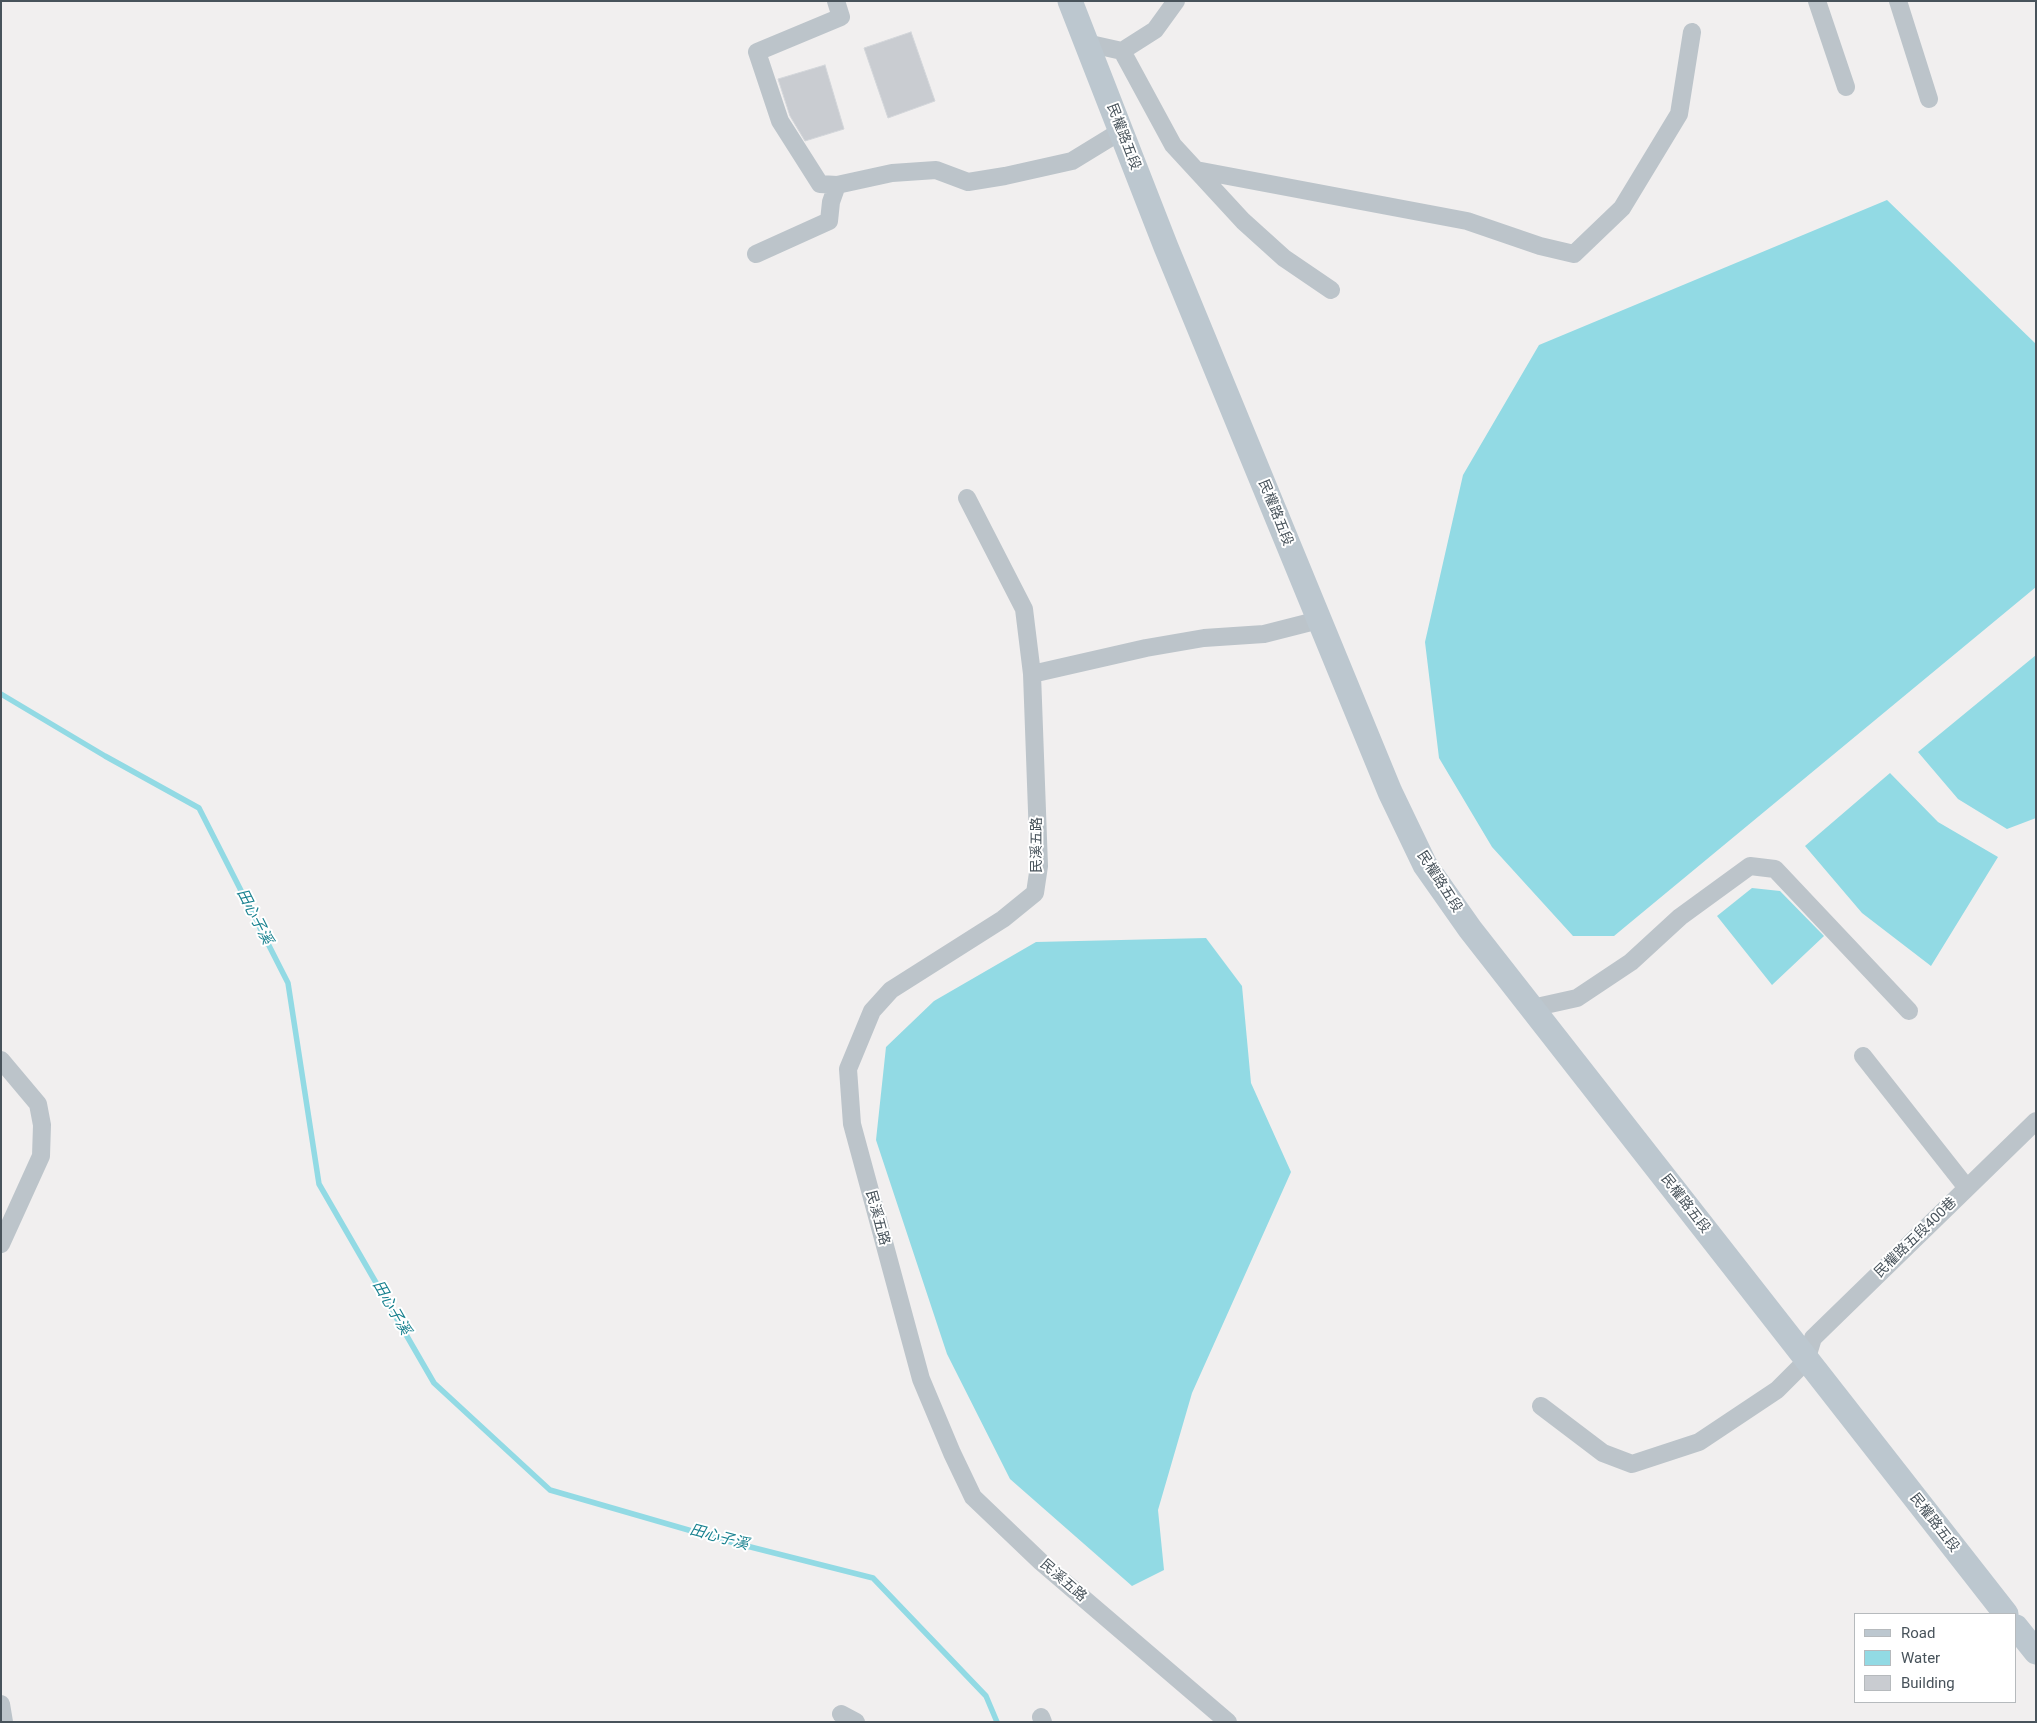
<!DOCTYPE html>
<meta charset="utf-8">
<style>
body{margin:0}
#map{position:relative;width:2037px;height:1723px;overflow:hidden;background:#f1efef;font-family:Roboto,sans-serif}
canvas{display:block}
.frame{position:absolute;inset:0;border:2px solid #48535b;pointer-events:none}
.legend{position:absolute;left:1854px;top:1613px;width:162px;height:90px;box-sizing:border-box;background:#fff;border:1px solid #b6babd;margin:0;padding:6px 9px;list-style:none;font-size:15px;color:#48535b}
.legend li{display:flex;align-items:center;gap:10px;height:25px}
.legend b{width:25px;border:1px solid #b6babd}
</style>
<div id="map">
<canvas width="2037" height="1723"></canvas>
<div class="frame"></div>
<ul class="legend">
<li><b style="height:6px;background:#bcc7cf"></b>Road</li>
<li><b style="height:14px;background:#92dae4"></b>Water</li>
<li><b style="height:14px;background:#c9ccd1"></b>Building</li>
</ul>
</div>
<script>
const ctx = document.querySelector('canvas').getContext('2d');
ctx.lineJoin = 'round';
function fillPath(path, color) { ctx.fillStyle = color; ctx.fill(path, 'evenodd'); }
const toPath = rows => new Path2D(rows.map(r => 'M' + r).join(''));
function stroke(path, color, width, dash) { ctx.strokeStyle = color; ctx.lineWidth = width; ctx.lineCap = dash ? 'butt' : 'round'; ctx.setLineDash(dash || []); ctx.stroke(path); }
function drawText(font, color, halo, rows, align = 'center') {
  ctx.font = font + ' Roboto,"Noto Sans TC",sans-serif'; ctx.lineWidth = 4; ctx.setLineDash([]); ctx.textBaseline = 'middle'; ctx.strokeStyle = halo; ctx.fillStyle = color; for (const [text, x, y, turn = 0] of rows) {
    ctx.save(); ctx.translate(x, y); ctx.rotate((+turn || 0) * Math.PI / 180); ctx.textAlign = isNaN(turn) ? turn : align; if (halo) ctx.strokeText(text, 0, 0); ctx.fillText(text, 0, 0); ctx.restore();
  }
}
fillPath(toPath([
 [1887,200,2036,344,2036,587,1614,936,1573,936,1492,847,1439,758,1425,642,1463,475,1539,345],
 [2036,655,2036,818,2007,829,1958,799,1918,752],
 [1890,773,1938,822,1998,857,1931,966,1862,913,1805,846],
 [1752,888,1780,891,1824,936,1772,985,1717,916],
 [1206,938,1242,986,1251,1083,1291,1172,1192,1393,1158,1510,1164,1570,1132,1586,1010,1479,947,1354,876,1140,886,1047,934,1001,1036,942]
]), '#92dae4');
stroke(toPath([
 [1,694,105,756,199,808,288,983,319,1184,434,1383,550,1490,723,1540,873,1578,986,1696,997,1722]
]), '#92dae4', 5.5);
const building = toPath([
 [911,32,935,101,888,118,864,48,911,32],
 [825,65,844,129,805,141,790,116,778,79,825,65]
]);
fillPath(building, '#c9ccd1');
stroke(building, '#d3d6da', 1);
stroke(toPath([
 [836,1,841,17,757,52,780,121,820,184,837,185,892,173,936,170,968,182,1005,176,1072,161,1121,131],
 [1817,1,1846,87],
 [1898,1,1929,99],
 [1086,43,1122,51,1155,30,1176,1],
 [1122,51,1173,145,1243,221,1284,258,1331,290],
 [1196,170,1467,221,1540,246,1574,254,1622,208,1679,114,1692,32],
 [756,254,829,221,831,202,837,185],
 [967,498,1024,609,1032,674,1146,648,1204,638,1264,634,1319,620],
 [1032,674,1039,866,1035,893,1003,919,891,990,872,1011,848,1069,852,1124,921,1379,952,1453,973,1497,1041,1562,1228,1722],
 [1532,1008,1577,998,1631,962,1680,917,1750,866,1775,869,1909,1011],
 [1863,1056,1967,1188],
 [1,1060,38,1104,42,1125,41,1156,1,1244],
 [1541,1406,1603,1453,1632,1464,1699,1442,1777,1390,1806,1361,1813,1338,2036,1121],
 [1,1704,4,1722],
 [841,1714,856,1722],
 [1041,1717,1043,1722]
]), '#bcc4ca', 18);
stroke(toPath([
 [1070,1,1166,247,1390,792,1425,865,1470,929,2006,1614],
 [2016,1627,2036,1652]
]), '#bcc7cf', 25);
drawText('14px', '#48535b', '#fff', [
 ["民權路五段",1123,137,69],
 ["民權路五段",1275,513,68],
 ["民溪五路",1037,845,-90],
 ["民權路五段",1439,882,57],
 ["民權路五段",1685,1204,52],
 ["民溪五路",877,1218,75],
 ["民權路五段400巷",1916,1238,-44],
 ["民權路五段",1934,1523,52],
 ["民溪五路",1063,1581,41]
]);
drawText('italic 15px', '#18818f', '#fff', [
 ["田心子溪",254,917,63],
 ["田心子溪",391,1308,60],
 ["田心子溪",719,1538,15]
]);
</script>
